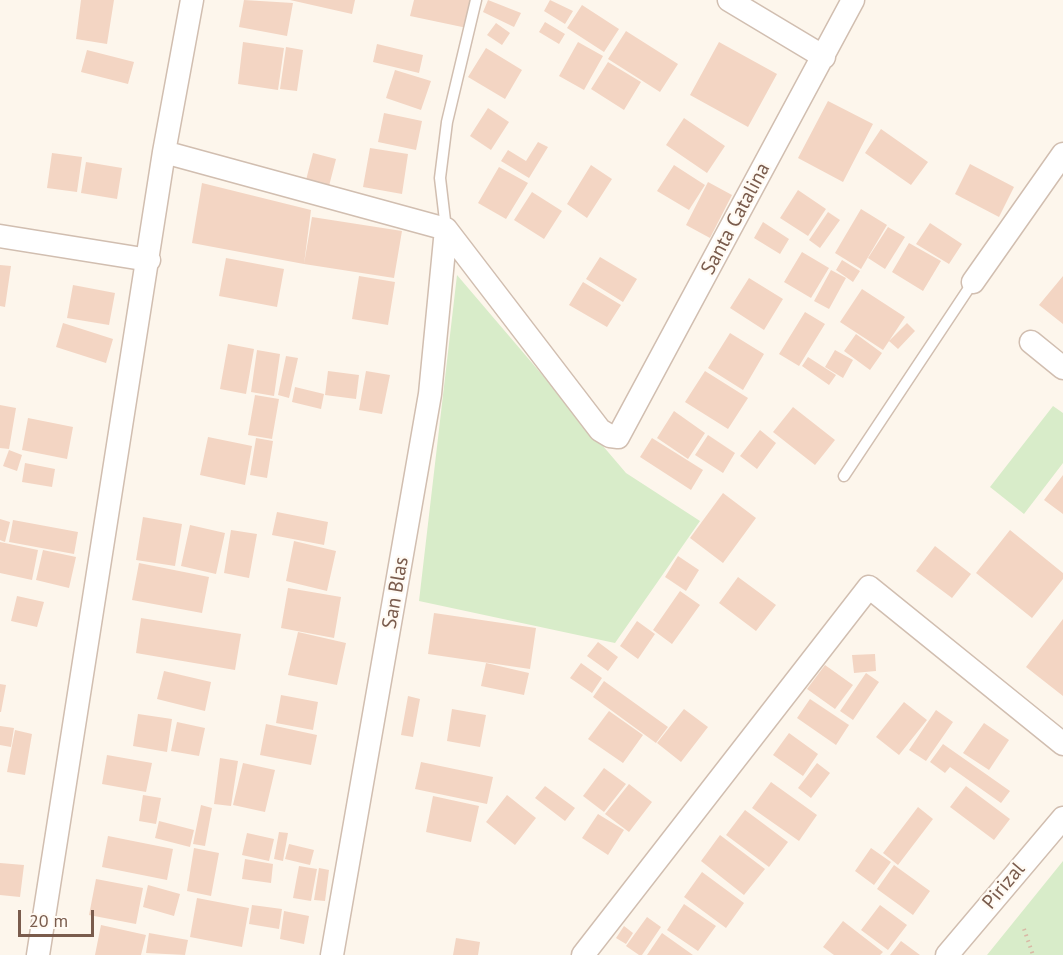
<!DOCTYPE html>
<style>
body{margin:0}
#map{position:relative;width:1063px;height:955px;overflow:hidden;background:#fdf6ec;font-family:"PT Sans",sans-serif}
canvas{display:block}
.scale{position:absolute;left:18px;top:910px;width:76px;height:27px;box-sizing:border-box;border:3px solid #7a5c4d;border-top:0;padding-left:8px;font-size:18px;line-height:21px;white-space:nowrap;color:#7a5c4d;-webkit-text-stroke:4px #fffaf3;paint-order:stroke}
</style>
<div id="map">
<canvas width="1063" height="955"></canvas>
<div class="scale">20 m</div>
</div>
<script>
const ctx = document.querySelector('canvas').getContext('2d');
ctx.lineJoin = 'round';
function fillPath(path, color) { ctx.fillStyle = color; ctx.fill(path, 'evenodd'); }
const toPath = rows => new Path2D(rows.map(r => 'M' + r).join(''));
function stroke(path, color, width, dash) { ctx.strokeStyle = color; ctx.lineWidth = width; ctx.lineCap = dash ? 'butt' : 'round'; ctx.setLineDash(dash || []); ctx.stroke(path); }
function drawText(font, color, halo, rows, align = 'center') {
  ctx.font = font + ' "PT Sans",sans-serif'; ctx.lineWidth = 4.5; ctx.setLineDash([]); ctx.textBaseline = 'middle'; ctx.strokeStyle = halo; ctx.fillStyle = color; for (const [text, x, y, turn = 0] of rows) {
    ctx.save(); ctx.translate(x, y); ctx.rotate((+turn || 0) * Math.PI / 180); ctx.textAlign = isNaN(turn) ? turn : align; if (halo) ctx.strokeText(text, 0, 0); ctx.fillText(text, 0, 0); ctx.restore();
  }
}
fillPath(toPath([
 [457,275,626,473,700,521,615,643,419,601],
 [1053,406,1063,413,1063,463,1024,514,990,487],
 [1063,861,1063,955,987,955]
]), '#d8ecc9');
fillPath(toPath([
 [81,0,114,0,107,44,76,39],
 [244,0,293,3,287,36,239,27],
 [290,0,355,0,352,14],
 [414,0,473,0,467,28,410,16],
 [488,0,521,13,514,27,483,12],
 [550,0,573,11,565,24,544,11],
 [582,5,619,29,604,52,567,28],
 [545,22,565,34,559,44,539,32],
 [496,23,510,33,502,45,487,35],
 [626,31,678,64,660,92,608,59],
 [243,42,284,48,278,90,238,84],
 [578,42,603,56,584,90,559,76],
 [719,42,777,74,748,127,690,95],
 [377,44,423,55,419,73,373,62],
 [286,47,303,50,297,91,280,89],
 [486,48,522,70,505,99,468,77],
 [87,50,134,62,128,84,81,72],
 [608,62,641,82,624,110,591,89],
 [395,70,431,81,421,110,386,98],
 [828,101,873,124,843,182,798,158],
 [488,108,509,122,491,150,470,136],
 [384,113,422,121,416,150,378,142],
 [684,118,725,146,707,173,666,145],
 [881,129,928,162,911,185,865,153],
 [538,142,548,147,529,178,501,161,508,150,526,161],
 [370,148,408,154,402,194,363,187],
 [52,153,82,157,77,192,47,188],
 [313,153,336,159,329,186,306,180],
 [86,162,122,168,117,199,81,193],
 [970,164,1014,187,999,217,955,194],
 [591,165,612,179,587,218,567,204],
 [674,165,705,185,689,210,657,191],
 [499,167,528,183,506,219,478,203],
 [708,182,732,195,710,238,686,225],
 [202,183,311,210,304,264,192,243],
 [798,190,826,209,808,236,780,218],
 [532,192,562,211,544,239,514,220],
 [861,209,887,225,861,269,835,253],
 [828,212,840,220,820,248,809,240],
 [312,217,402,231,394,278,304,264],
 [763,222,789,239,780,254,754,238],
 [930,223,962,244,949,264,916,244],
 [888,227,905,237,885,269,868,258],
 [909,243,941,261,923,291,892,272],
 [802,252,829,268,811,298,784,282],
 [600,257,637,279,623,302,586,279],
 [226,258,284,269,277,307,219,296],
 [842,260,860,271,853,282,836,270],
 [0,265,11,266,5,307,0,306],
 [831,270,846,278,829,309,814,301],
 [359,276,395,282,388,325,352,319],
 [1063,276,1063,324,1039,305],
 [749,278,783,299,764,330,730,308],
 [583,282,621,305,607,327,569,305],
 [73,285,115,293,109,325,67,318],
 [862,289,905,317,883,350,840,322],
 [805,312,825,324,799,366,779,354],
 [63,323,113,339,106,363,56,347],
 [907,323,915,331,898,349,889,341],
 [730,333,764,354,743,390,708,368],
 [856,334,882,353,870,370,844,351],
 [228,344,254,349,246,394,220,389],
 [257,350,280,354,274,396,251,392],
 [835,350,853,360,843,378,825,367],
 [286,356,298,358,289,398,278,395],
 [808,357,836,375,829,385,802,366],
 [328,371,359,375,356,399,325,395],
 [366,371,390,375,382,414,359,410],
 [705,371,748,398,728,429,685,402],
 [295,387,324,394,321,409,292,402],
 [255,395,279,399,272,439,248,435],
 [0,405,16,408,9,449,0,448],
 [793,407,835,440,815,465,773,432],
 [674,411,705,433,688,459,657,438],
 [28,418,73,427,67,459,22,450],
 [760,430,776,443,757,469,740,456],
 [708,435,735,453,723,473,695,455],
 [208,437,252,446,245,485,200,475],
 [256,438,273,441,267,478,250,475],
 [652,438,703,470,691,490,640,457],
 [9,450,22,455,17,471,3,466],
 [25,463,55,469,52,487,22,482],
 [1063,475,1063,514,1044,500],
 [723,493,756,518,723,563,690,538],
 [277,512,328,522,324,545,272,535],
 [143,517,182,524,175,566,136,560],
 [0,519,10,522,5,542,0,540],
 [13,520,78,532,74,554,9,542],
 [190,525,225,533,216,574,181,566],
 [231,530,257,534,249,578,224,573],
 [1010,530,1063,573,1063,579,1032,618,976,573],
 [294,541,336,551,327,591,286,581],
 [0,542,38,550,32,580,0,573],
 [935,546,971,574,952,598,916,571],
 [43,550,76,557,69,588,36,580],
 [678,556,699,570,686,591,665,577],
 [139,563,209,577,202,613,132,600],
 [738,577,776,605,756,631,719,603],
 [288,588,341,597,334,638,281,628],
 [680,591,700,605,672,644,653,630],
 [17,596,44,602,37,627,11,621],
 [434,613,536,628,530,669,428,654],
 [141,618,241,634,235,670,136,653],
 [1063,619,1063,696,1026,667],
 [637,621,655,634,638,659,620,646],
 [298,632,346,643,337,685,288,675],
 [598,642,618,657,608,671,587,656],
 [875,654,876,671,854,673,852,655],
 [486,663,529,673,524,695,481,686],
 [581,663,602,678,592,693,570,678],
 [825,665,853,685,835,709,807,689],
 [164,671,211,682,205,711,157,699],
 [866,673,879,682,853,720,840,711],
 [604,681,668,727,656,743,593,697],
 [0,684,6,685,1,712,0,712],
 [281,695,318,702,313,730,276,723],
 [408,696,420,699,413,737,401,735],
 [810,699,849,725,836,745,797,718],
 [904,702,927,720,899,755,876,737],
 [452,709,486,715,480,747,447,741],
 [684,709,708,727,681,762,657,743],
 [936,710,953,722,926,761,909,750],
 [609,711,643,735,623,763,588,739],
 [138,714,172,719,167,752,133,746],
 [177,722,205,728,199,756,171,751],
 [984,723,1009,740,989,770,963,753],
 [266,724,317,735,311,765,260,755],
 [0,726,14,728,11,747,0,745],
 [15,730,32,734,25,775,7,772],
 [789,733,818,754,803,776,773,755],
 [943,744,1010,791,1001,803,950,767,945,773,930,762],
 [107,755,152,763,146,792,102,784],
 [220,758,238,761,231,806,214,804],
 [421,762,493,777,487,804,415,789],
 [243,763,275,770,265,812,233,805],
 [817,763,830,773,811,798,798,788],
 [604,768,626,784,604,812,583,796],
 [771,782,817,815,799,841,752,808],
 [629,784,652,802,629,832,605,814],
 [545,786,575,808,565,821,535,798],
 [966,786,1010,819,994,840,950,807],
 [143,795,161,798,156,824,139,821],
 [507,795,536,818,515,845,486,822],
 [433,796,479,806,471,842,426,832],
 [201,805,212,808,205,846,193,844],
 [918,807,933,819,898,865,883,853],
 [745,810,788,842,769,867,726,835],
 [598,814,624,830,608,855,582,838],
 [159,821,194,830,190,847,155,838],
 [279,832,288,833,283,861,274,859],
 [247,833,274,839,269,861,242,855],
 [720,835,765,869,744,895,701,861],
 [108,836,173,849,167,880,102,867],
 [289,844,314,850,310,865,285,859],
 [194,848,219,853,211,896,187,891],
 [871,848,891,862,874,885,855,871],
 [245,859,273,864,271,883,242,879],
 [0,863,24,865,20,897,0,895],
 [894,865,930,891,913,915,877,889],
 [299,866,317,869,311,901,293,898],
 [319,868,329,870,325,901,314,900],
 [702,872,744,903,726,928,684,897],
 [96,879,143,888,136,924,89,915],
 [148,885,180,894,174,916,143,907],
 [197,898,249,908,242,947,190,937],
 [684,904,716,926,698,951,667,930],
 [252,905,282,909,279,929,249,924],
 [880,905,907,925,888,950,861,930],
 [284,911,309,916,304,944,280,939],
 [647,917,661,927,642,955,639,955,626,946],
 [843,921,883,952,880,955,834,955,823,947],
 [101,925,146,935,141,955,95,955],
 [624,926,633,933,626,944,616,938],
 [149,933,188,940,185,955,146,953],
 [662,933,693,955,647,955],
 [456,938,480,942,478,955,453,955],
 [901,941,920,955,890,955]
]), '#f3d5c3');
const lane = toPath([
 [446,229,440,178,447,122,476,0],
 [844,476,973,282]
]);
const street = toPath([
 [729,0,824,57],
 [164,152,446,229,600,430,610,436,618,437,853,0],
 [0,236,149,260],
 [973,282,1063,154],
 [1031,342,1063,368],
 [38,955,164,152,192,0],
 [332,955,430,394,446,229],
 [583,955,869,587,1063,744],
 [947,955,1063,818]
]);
stroke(lane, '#d1beb0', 13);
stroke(street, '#d1beb0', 25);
stroke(toPath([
 [1024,929,1033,955]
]), '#d9b8a5', 4, [1.5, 4.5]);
stroke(lane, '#fff', 10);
stroke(street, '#fff', 22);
drawText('20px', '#7a5c4d', '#fffaf3', [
 ["Santa Catalina",736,219,-62],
 ["San Blas",396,593,-80],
 ["Pirizal",1004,886,-50]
]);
</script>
